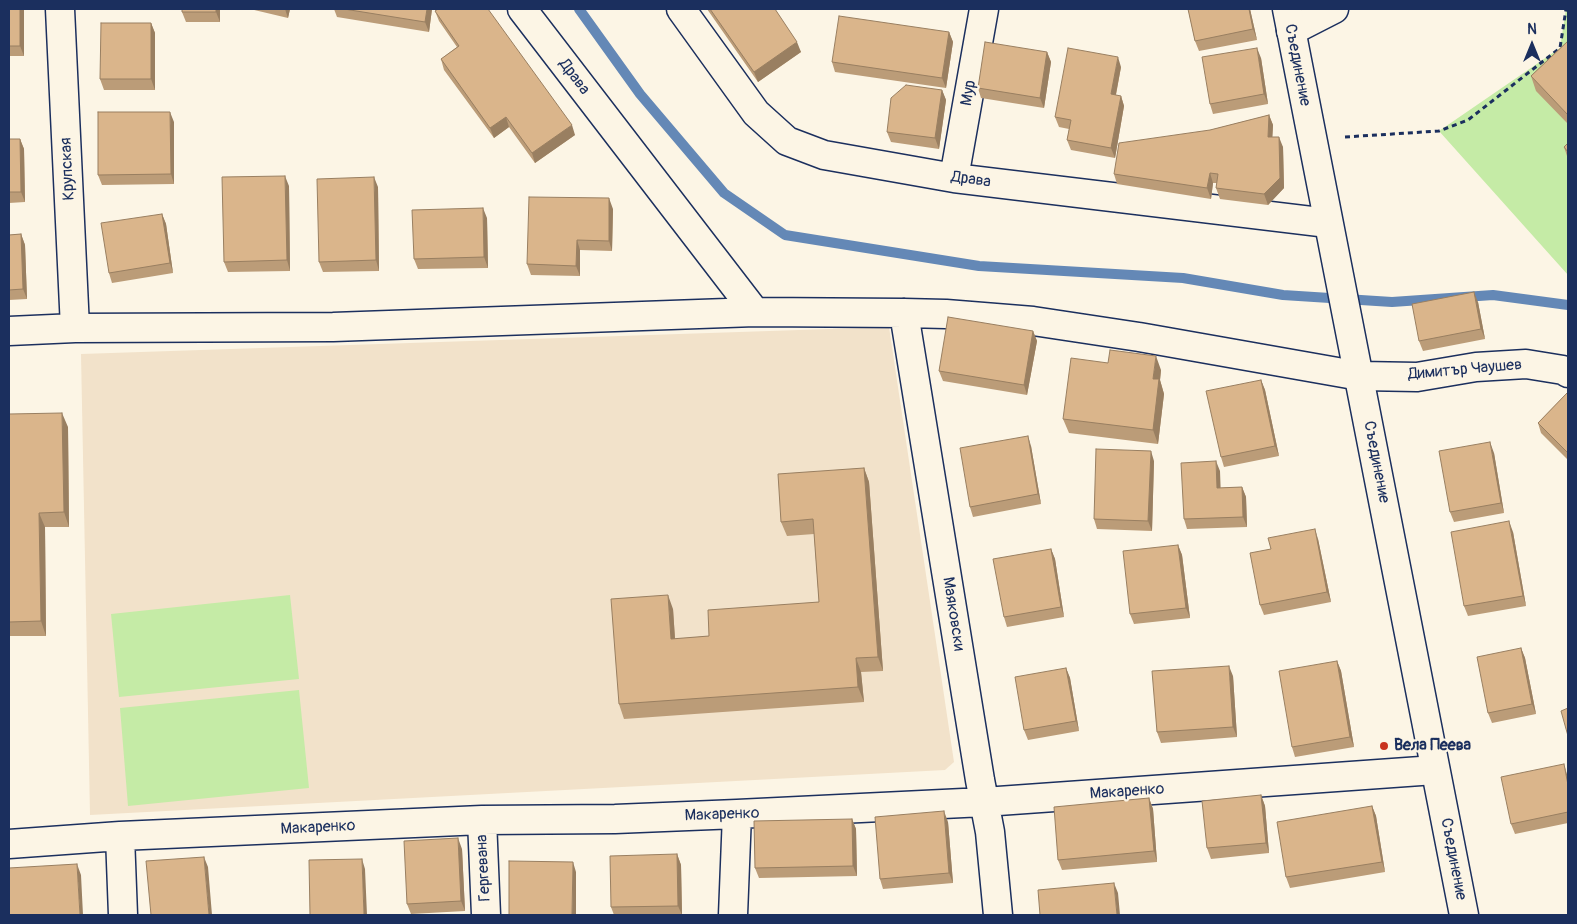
<!DOCTYPE html>
<meta charset="utf-8">
<style>
body{margin:0}
#map{position:relative;width:1577px;height:924px;overflow:hidden;background:#fcf5e5;font-family:Pangolin,sans-serif}
canvas{display:block}
.frame{position:absolute;inset:0;border:10px solid #1b2f5e;pointer-events:none}
.north{position:absolute;left:1507px;top:20px;width:50px;height:50px;-webkit-text-stroke:4px #fcf5e5;paint-order:stroke;rotate:0deg;font-size:14px;font-weight:700;line-height:20px;text-align:center;color:#1b2f5e}
.north::after{content:'';display:block;margin:auto;width:18px;height:22px;background:#1b2f5e;clip-path:polygon(50% 0,100% 100%,50% 72%,0 100%)}
</style>
<div id="map">
<canvas width="1577" height="924"></canvas>
<div class="frame"></div>
<div class="north">N</div>
</div>
<script>
const ctx = document.querySelector('canvas').getContext('2d');
ctx.lineJoin = 'round';
function fillPath(path, color) { ctx.fillStyle = color; ctx.fill(path, 'evenodd'); }
const toPath = rows => new Path2D(rows.map(r => 'M' + r).join(''));
function stroke(path, color, width, dash) { ctx.strokeStyle = color; ctx.lineWidth = width; ctx.lineCap = dash ? 'butt' : 'round'; ctx.setLineDash(dash || []); ctx.stroke(path); }
function drawText(font, color, halo, rows, align = 'center') {
  ctx.font = font + ' Pangolin,sans-serif'; ctx.lineWidth = 4.5; ctx.setLineDash([]); ctx.textBaseline = 'middle'; ctx.strokeStyle = halo; ctx.fillStyle = color; for (const [text, x, y, turn = 0] of rows) {
    ctx.save(); ctx.translate(x, y); ctx.rotate((+turn || 0) * Math.PI / 180); ctx.textAlign = isNaN(turn) ? turn : align; if (halo) ctx.strokeText(text, 0, 0); ctx.fillText(text, 0, 0); ctx.restore();
  }
}
fillPath(toPath([
 [889,327,954,762,945,770,90,815,81,354]
]), '#f2e2ca');
fillPath(toPath([
 [1566,9,1568,9,1568,275,1439,131,1560,48],
 [290,595,299,679,119,697,111,614],
 [299,690,309,788,128,806,120,708]
]), '#c5eba6');
stroke(toPath([
 [579,9,640,94,724,193,785,235,979,266,1183,278,1283,295,1392,302,1493,295,1568,305]
]), '#6488b6', 10);
const minor = toPath([
 [60,9,75,328],
 [522,9,755,312],
 [681,9,756,113,787,141,824,155,954,178,1328,223],
 [1291,31,1334,9],
 [954,178,984,9],
 [904,313,980,780,990,832,998,915],
 [9,331,75,328,333,327,755,312,904,313,946,314,1033,321,1139,337,1360,376,1417,377,1476,367,1526,364,1563,370,1568,373],
 [482,820,486,915],
 [120,836,123,915],
 [9,844,120,836,482,820,615,819,737,814,984,802,1435,770],
 [733,915,737,814]
]);
const tertiary = toPath([
 [1287,9,1464,915]
]);
stroke(minor, '#1b2f5e', 31);
stroke(tertiary, '#1b2f5e', 31);
stroke(toPath([
 [1345,137,1439,131,1468,120,1560,48,1566,9]
]), '#1b2f5e', 3, [5, 4]);
stroke(minor, '#fcf5e5', 28);
stroke(tertiary, '#fcf5e5', 28);
fillPath(toPath([
 [9,9,24,9,24,56,9,56],
 [220,9,220,22,186,22,182,12],
 [250,9,290,9,288,18],
 [334,9,432,9,429,32,337,17],
 [707,9,775,9,801,52,758,82],
 [1188,9,1250,9,1257,40,1199,51,1195,41],
 [435,11,575,135,535,163,509,127,494,138,444,70,441,59,457,47,439,21],
 [151,23,155,33,155,90,104,90,100,79],
 [949,32,953,42,946,88,835,72,832,62],
 [1568,41,1568,124,1536,91,1531,76],
 [1047,52,1051,62,1044,108,981,98,978,88],
 [1261,58,1268,104,1213,114,1210,104],
 [1121,67,1116,95,1121,96,1124,106,1115,158,1071,150,1067,140,1069,129,1059,127,1055,117],
 [942,90,946,100,939,149,891,142,887,132],
 [1269,115,1273,125,1272,137,1283,147,1284,188,1268,205,1220,199,1216,188,1217,183,1213,183,1211,199,1117,184,1114,174,1210,130],
 [174,122,174,184,102,185,98,175],
 [9,139,20,139,24,149,25,202,9,203],
 [1568,143,1568,159,1564,147],
 [289,186,290,271,228,272,224,262],
 [378,187,379,271,323,272,319,262],
 [613,209,612,251,580,250,580,276,531,275,527,264],
 [162,214,166,224,173,273,112,283,109,273],
 [487,218,488,268,418,269,414,259],
 [21,234,25,245,27,299,9,300,9,235],
 [1478,302,1485,339,1423,351,1419,341],
 [1033,331,1037,341,1027,395,943,381,939,371],
 [1161,370,1160,380,1164,394,1158,444,1069,433,1063,419],
 [1261,380,1265,390,1279,456,1224,467,1221,457],
 [1568,392,1568,460,1541,433,1538,423],
 [9,414,68,427,69,527,45,527,46,636,9,636],
 [1031,446,1041,504,973,517,970,507],
 [1494,453,1504,513,1454,522,1450,512],
 [1154,461,1152,531,1097,529,1094,519],
 [864,468,869,482,883,671,861,672,864,702,624,719,619,704,673,609,675,639,709,636,819,602,814,534,787,536,781,522],
 [1220,471,1220,488,1242,487,1246,497,1247,527,1187,529,1184,519],
 [1513,532,1526,606,1468,616,1464,606],
 [1318,539,1331,602,1264,615,1260,605],
 [1178,545,1182,555,1190,618,1134,624,1130,614],
 [1051,549,1055,559,1064,617,1007,627,1004,617],
 [1521,648,1525,658,1536,714,1492,723,1488,713],
 [1337,661,1341,671,1354,747,1295,757,1292,747],
 [1066,668,1070,678,1079,731,1028,740,1024,730],
 [1233,676,1237,737,1161,743,1157,732],
 [1567,774,1568,778,1568,823,1515,834,1511,824],
 [1261,795,1265,806,1269,853,1211,859,1207,848],
 [1149,798,1153,809,1157,862,1062,870,1058,860],
 [1372,806,1376,816,1385,872,1290,888,1286,877],
 [852,819,856,829,857,876,759,878,755,868],
 [948,822,953,883,883,889,880,879],
 [462,849,465,911,411,914,407,904],
 [677,854,681,865,682,915,614,915,611,907]
]), '#bb9c78');
fillPath(toPath([
 [20,9,24,9,24,56,20,46],
 [216,9,220,9,220,22,216,12],
 [285,9,290,9,288,18],
 [427,9,432,9,429,32,425,22],
 [1249,9,1250,9,1257,40,1253,29],
 [151,23,155,33,155,90,151,79],
 [949,32,953,42,946,88,942,78],
 [797,42,801,52,758,82,754,72],
 [1257,48,1261,58,1268,104,1264,94],
 [1047,52,1051,62,1044,108,1040,98],
 [1118,57,1121,67,1114,104,1111,94],
 [942,90,946,100,939,149,935,138],
 [1121,96,1124,106,1115,158,1111,148],
 [170,112,174,122,174,184,171,174],
 [1269,115,1273,125,1272,147,1268,137],
 [506,117,509,127,494,138,490,128],
 [572,125,575,135,535,163,532,153],
 [1279,137,1283,147,1284,188,1268,205,1264,194],
 [20,139,24,149,25,202,21,192],
 [1210,173,1213,183,1211,199,1207,188],
 [285,176,289,186,290,271,287,260],
 [374,177,378,187,379,271,376,260],
 [609,198,613,209,612,251,609,241],
 [483,208,487,218,488,268,484,257],
 [162,214,166,224,173,273,170,263],
 [21,234,25,245,27,299,23,289],
 [577,240,580,250,580,276,576,266],
 [1474,292,1478,302,1485,339,1481,329],
 [1033,331,1037,341,1027,395,1024,385],
 [1156,356,1161,370,1160,380,1164,394,1158,444,1153,430,1153,379],
 [1261,380,1265,390,1279,456,1275,446],
 [62,413,68,427,69,527,64,512],
 [1028,436,1031,446,1041,504,1038,494],
 [1490,442,1494,453,1504,513,1501,503],
 [1151,451,1154,461,1152,531,1148,521],
 [1216,461,1220,471,1221,498,1217,488],
 [864,468,869,482,883,671,878,657],
 [1242,487,1246,497,1247,527,1243,517],
 [39,513,45,527,46,636,41,621],
 [1509,521,1513,532,1526,606,1523,596],
 [1315,529,1318,539,1331,602,1327,592],
 [1178,545,1182,555,1190,618,1186,608],
 [1051,549,1055,559,1064,617,1061,607],
 [668,595,673,609,676,654,671,639],
 [1521,648,1525,658,1536,714,1532,704],
 [856,658,861,672,864,702,858,687],
 [1337,661,1341,671,1354,747,1350,737],
 [1229,666,1233,676,1237,737,1233,727],
 [1066,668,1070,678,1079,731,1076,721],
 [1564,764,1568,778,1568,785],
 [1261,795,1265,806,1269,853,1266,843],
 [1149,798,1153,809,1157,862,1154,851],
 [1372,806,1376,816,1385,872,1382,862],
 [944,811,948,822,953,883,949,873],
 [852,819,856,829,857,876,853,866],
 [458,838,462,849,465,911,461,901],
 [677,854,681,865,682,915,678,906],
 [204,857,208,867,212,915,209,915],
 [362,859,365,869,367,915,364,915],
 [573,862,576,872,576,915,572,915],
 [77,864,81,875,83,915,80,915],
 [1114,883,1118,893,1120,915,1117,915]
]), '#997f61');
const building = toPath([
 [9,9,20,9,20,46,9,46,9,9],
 [182,9,216,9,216,12,182,12,182,9],
 [344,9,427,9,425,22,344,9],
 [438,9,488,9,572,125,532,153,506,117,490,128,441,59,459,46,435,11,438,9],
 [710,9,775,9,797,42,754,72,710,9],
 [1188,9,1249,9,1253,29,1195,41,1188,9],
 [839,16,949,32,942,78,832,62,839,16],
 [101,23,151,23,151,79,100,79,101,23],
 [1568,41,1568,115,1531,76,1568,41],
 [985,42,1047,52,1040,98,978,88,985,42],
 [1068,48,1118,57,1111,94,1121,96,1111,148,1067,140,1071,120,1055,117,1068,48],
 [1257,48,1264,94,1210,104,1202,57,1257,48],
 [906,85,942,90,935,138,887,132,891,98,906,85],
 [98,112,170,112,171,174,98,175,98,112],
 [1269,115,1268,137,1279,137,1280,178,1264,194,1216,188,1218,174,1210,173,1207,188,1114,174,1119,143,1210,130,1269,115],
 [9,139,20,139,21,192,9,192,9,139],
 [1568,143,1568,152,1564,147,1568,143],
 [285,176,287,260,224,262,222,177,285,176],
 [374,177,376,260,319,262,317,179,374,177],
 [529,197,609,198,609,241,577,240,576,266,527,264,529,197],
 [483,208,484,257,414,259,412,210,483,208],
 [162,214,170,263,109,273,101,223,162,214],
 [21,234,23,289,9,290,9,235,21,234],
 [1474,292,1481,329,1419,341,1412,304,1474,292],
 [948,317,1033,331,1024,385,939,371,948,317],
 [1110,350,1156,356,1153,379,1159,379,1153,430,1063,419,1071,358,1108,363,1110,350],
 [1261,380,1275,446,1221,457,1206,391,1261,380],
 [1568,392,1568,453,1538,423,1568,392],
 [62,413,64,512,39,513,41,621,9,622,9,414,62,413],
 [1028,436,1038,494,970,507,960,448,1028,436],
 [1490,442,1501,503,1450,512,1439,451,1490,442],
 [1096,449,1151,451,1148,521,1094,519,1096,449],
 [1216,461,1217,488,1242,487,1243,517,1184,519,1181,463,1216,461],
 [864,468,878,657,856,658,858,687,619,704,611,599,668,595,671,639,709,636,708,610,819,602,813,519,781,522,778,474,864,468],
 [1509,521,1523,596,1464,606,1451,532,1509,521],
 [1315,529,1327,592,1260,605,1250,553,1271,549,1268,538,1315,529],
 [1178,545,1186,608,1130,614,1123,551,1178,545],
 [1051,549,1061,607,1004,617,993,559,1051,549],
 [1521,648,1532,704,1488,713,1477,657,1521,648],
 [1337,661,1350,737,1292,747,1279,671,1337,661],
 [1229,666,1233,727,1157,732,1152,671,1229,666],
 [1066,668,1076,721,1024,730,1015,677,1066,668],
 [1568,708,1568,736,1561,711,1568,708],
 [1564,764,1568,785,1568,812,1511,824,1501,777,1564,764],
 [1261,795,1266,843,1207,848,1202,801,1261,795],
 [1149,798,1154,851,1058,860,1054,807,1149,798],
 [1372,806,1382,862,1286,877,1277,822,1372,806],
 [944,811,949,873,880,879,875,817,944,811],
 [852,819,853,866,755,868,754,821,852,819],
 [458,838,461,901,407,904,404,841,458,838],
 [677,854,678,906,611,907,610,856,677,854],
 [204,857,209,915,151,915,146,861,204,857],
 [362,859,364,915,310,915,309,860,362,859],
 [509,861,573,862,572,915,509,915,509,861],
 [77,864,80,915,9,915,9,868,77,864],
 [1114,883,1117,915,1040,915,1038,890,1114,883]
]);
fillPath(building, '#dab58b');
stroke(building, '#997f61', 1);
for (const [x, y, r, color] of [
 [1384,746,5,"#c8321e"]
]) { const dot = new Path2D(); dot.arc(x, y, r, 0, 2 * Math.PI); ctx.fillStyle = color; ctx.fill(dot); stroke(dot, '#fcf5e5', 2); }
drawText('16px', '#1b2f5e', '#fcf5e5', [
 ["Съединение",1297,65,79],
 ["Драва",574,77,53],
 ["Мур",969,93,-80],
 ["Крупская",68,169,-93],
 ["Драва",971,180,8],
 ["Димитър Чаушев",1465,370,-5],
 ["Съединение",1376,462,79],
 ["Маяковски",953,614,81],
 ["Макаренко",1127,792,-4],
 ["Макаренко",722,815,-2],
 ["Макаренко",318,828,-3],
 ["Съединение",1453,859,79],
 ["Гергевана",484,868,-93]
]);
drawText('bold 16px', '#1b2f5e', '#fcf5e5', [
 ["Вела Пеева",1394,746]
], 'left');
</script>
